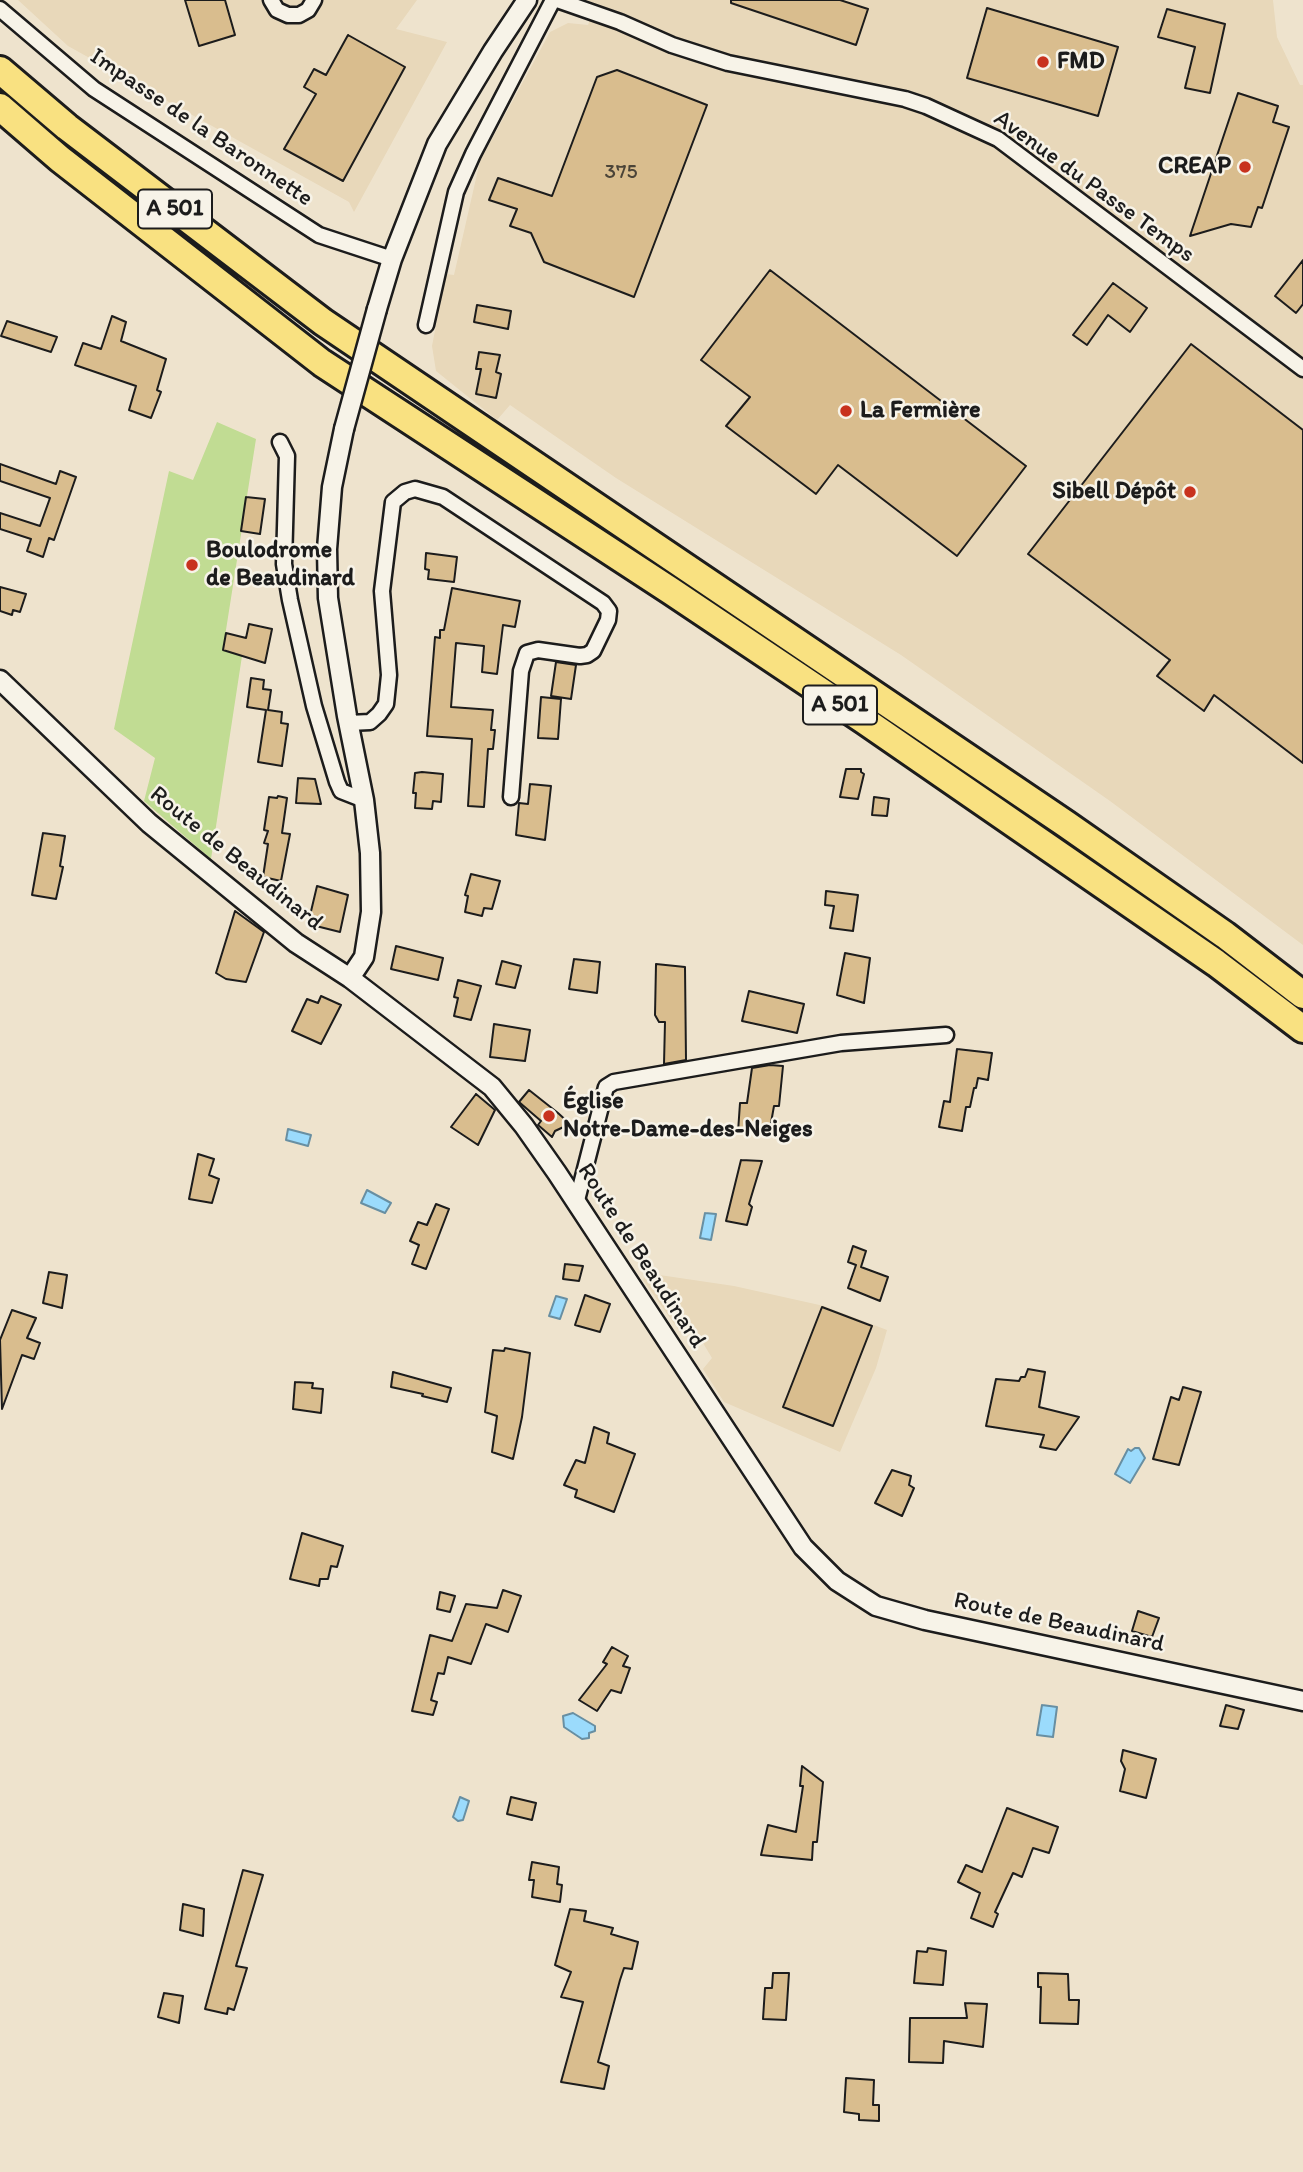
<!DOCTYPE html>
<meta charset="utf-8">
<style>
body{margin:0}
canvas{display:block;background:#eee3cd}
</style>
<canvas width="1303" height="2172"></canvas>
<script>
const ctx = document.querySelector('canvas').getContext('2d');
ctx.lineJoin = 'round';
function fillPath(path, color) { ctx.fillStyle = color; ctx.fill(path, 'evenodd'); }
const toPath = rows => new Path2D(rows.map(r => 'M' + r).join(''));
function stroke(path, color, width, dash) { ctx.strokeStyle = color; ctx.lineWidth = width; ctx.lineCap = dash ? 'butt' : 'round'; ctx.setLineDash(dash || []); ctx.stroke(path); }
function drawText(font, color, halo, rows, align = 'center') {
  ctx.font = font + ' Itim,sans-serif'; ctx.lineWidth = 5; ctx.setLineDash([]); ctx.textBaseline = 'middle'; ctx.strokeStyle = halo; ctx.fillStyle = color; for (const [text, x, y, turn = 0] of rows) {
    ctx.save(); ctx.translate(x, y); ctx.rotate((+turn || 0) * Math.PI / 180); ctx.textAlign = isNaN(turn) ? turn : align; if (halo) ctx.strokeText(text, 0, 0); ctx.fillText(text, 0, 0); ctx.restore();
  }
}
fillPath(toPath([
 [18,0,417,0,396,29,447,42,354,212,349,202,68,46],
 [580,0,1273,0,1277,37,1300,85,1303,85,1303,945,1110,801,901,655,616,478,510,405,497,420,436,371,432,346,446,274,454,275,480,161,550,32,568,23,588,25,595,6],
 [646,1273,734,1286,824,1306,887,1330,876,1368,840,1452,724,1402,703,1369,712,1358,697,1333,680,1332,643,1280]
]), '#e8d8ba');
fillPath(toPath([
 [217,422,256,439,223,649,242,656,211,859,144,801,155,758,114,729,169,471,193,480]
]), '#c1dc93');
const water = toPath([
 [288,1129,311,1135,308,1146,286,1140,288,1129],
 [367,1190,391,1203,385,1213,361,1203,367,1190],
 [705,1213,716,1214,711,1240,700,1238,705,1213],
 [556,1296,567,1299,560,1319,549,1316,556,1296],
 [1135,1448,1139,1448,1145,1458,1130,1483,1115,1474,1128,1449,1131,1451,1135,1448],
 [1042,1705,1057,1707,1053,1737,1037,1735,1042,1705],
 [573,1713,595,1726,595,1731,589,1733,589,1738,582,1739,564,1727,563,1716,573,1713],
 [460,1797,469,1801,463,1820,458,1821,453,1817,460,1797]
]);
fillPath(water, '#9bdbfc');
stroke(water, '#688fa2', 2);
const building = toPath([
 [185,0,225,0,235,35,199,46,185,0],
 [731,0,840,0,868,9,856,45,731,3,731,0],
 [987,8,1118,47,1098,116,967,78,987,8],
 [1167,9,1225,24,1210,93,1185,88,1195,47,1158,37,1167,9],
 [348,35,405,67,343,181,284,149,316,94,304,87,314,69,326,75,348,35],
 [617,70,707,105,634,297,544,262,531,233,510,226,517,209,489,200,498,178,552,196,597,77,617,70],
 [1238,93,1278,106,1273,122,1289,127,1262,208,1258,207,1251,227,1231,224,1190,236,1238,93],
 [1303,260,1303,304,1296,313,1275,296,1303,260],
 [770,270,1026,466,957,556,838,465,816,494,726,426,750,397,701,360,770,270],
 [1113,283,1147,308,1130,332,1108,315,1087,345,1073,335,1113,283],
 [477,305,511,311,508,329,474,322,477,305],
 [112,316,126,322,121,341,166,359,157,390,161,392,151,418,129,410,136,386,75,365,83,343,101,349,112,316],
 [7,321,57,337,51,352,1,336,7,321],
 [1191,344,1303,430,1303,763,1214,695,1204,711,1157,676,1170,660,1028,554,1191,344],
 [479,352,500,355,496,372,501,374,496,398,476,394,481,369,476,369,479,352],
 [0,464,56,484,60,471,76,477,54,540,49,538,43,557,27,551,31,539,0,529,0,513,40,526,50,498,0,481,0,464],
 [246,497,265,499,260,534,241,531,246,497],
 [426,553,457,557,454,582,428,579,429,570,425,569,426,553],
 [0,587,26,594,20,612,13,610,12,615,0,611,0,587],
 [452,588,520,601,515,627,503,625,497,674,482,672,484,646,456,643,451,707,493,710,491,730,495,730,493,749,488,749,484,807,468,806,472,739,427,736,435,637,440,638,440,630,444,630,452,588],
 [249,624,272,629,265,663,223,650,226,633,246,638,249,624],
 [556,662,576,665,571,699,551,696,556,662],
 [251,678,264,680,263,689,271,690,268,710,282,712,281,723,288,724,282,766,258,762,266,710,247,707,251,678],
 [541,697,561,699,558,739,538,738,541,697],
 [846,769,861,769,861,772,864,774,858,799,840,797,846,769],
 [422,772,443,774,441,802,433,801,432,809,415,808,416,793,413,793,415,773,422,772],
 [298,778,315,779,321,804,296,803,298,778],
 [530,784,551,786,545,840,516,835,519,803,528,804,530,784],
 [278,796,287,798,282,833,290,834,281,881,263,877,268,844,264,843,268,831,264,830,269,797,277,798,278,796],
 [874,797,889,799,887,816,872,815,874,797],
 [43,833,65,836,60,866,63,867,56,899,32,895,43,833],
 [471,874,500,881,492,909,484,908,482,916,465,912,468,896,465,895,471,874],
 [317,886,348,895,340,932,308,924,317,886],
 [826,891,858,895,853,931,830,928,834,906,825,905,826,891],
 [235,911,264,932,246,982,226,979,216,973,235,911],
 [396,946,443,958,438,980,391,969,396,946],
 [845,953,870,958,864,1003,837,995,845,953],
 [574,959,600,962,597,993,569,989,574,959],
 [502,961,521,966,515,988,496,984,502,961],
 [656,964,685,967,686,1060,664,1064,665,1022,659,1022,655,1015,656,964],
 [458,980,481,986,471,1020,454,1016,458,998,454,997,458,980],
 [749,991,804,1004,797,1033,742,1021,749,991],
 [321,996,341,1005,321,1044,292,1031,307,999,318,1003,321,996],
 [494,1024,530,1030,525,1061,490,1057,494,1024],
 [957,1049,992,1053,988,1080,978,1078,976,1088,974,1088,970,1107,966,1107,962,1131,939,1127,944,1101,950,1102,957,1049],
 [770,1065,783,1066,779,1106,774,1106,769,1134,738,1132,740,1103,747,1103,752,1068,770,1065],
 [529,1090,558,1113,570,1124,555,1131,552,1137,538,1125,541,1121,519,1102,529,1090],
 [476,1094,495,1110,478,1145,451,1127,476,1094],
 [198,1154,214,1159,209,1175,219,1179,212,1203,189,1199,198,1154],
 [741,1160,762,1161,749,1204,752,1207,747,1225,726,1221,741,1160],
 [436,1204,449,1209,426,1269,412,1264,419,1245,410,1241,418,1222,427,1225,436,1204],
 [853,1246,866,1251,861,1267,888,1277,880,1301,848,1288,856,1265,848,1262,853,1246],
 [565,1264,583,1266,579,1281,563,1279,565,1264],
 [49,1272,67,1275,62,1308,43,1303,49,1272],
 [585,1295,610,1304,600,1332,575,1325,585,1295],
 [822,1307,872,1326,833,1426,783,1407,822,1307],
 [12,1310,36,1318,27,1338,40,1343,34,1359,22,1355,2,1409,0,1340,12,1310],
 [505,1348,530,1353,522,1417,513,1459,492,1452,497,1416,485,1412,493,1350,504,1351,505,1348],
 [1028,1369,1045,1372,1039,1407,1079,1417,1056,1450,1040,1447,1044,1435,986,1426,996,1379,1019,1381,1021,1377,1025,1377,1028,1369],
 [393,1372,451,1388,447,1402,422,1396,423,1394,391,1387,393,1372],
 [295,1382,313,1383,312,1388,323,1389,321,1413,293,1409,295,1382],
 [1183,1387,1201,1392,1179,1465,1153,1459,1171,1397,1179,1400,1183,1387],
 [594,1427,609,1433,607,1443,635,1454,614,1512,575,1497,577,1490,564,1485,576,1460,585,1463,594,1427],
 [892,1470,911,1476,909,1485,914,1488,902,1516,875,1503,892,1470],
 [302,1533,343,1546,337,1567,331,1566,328,1579,320,1579,319,1586,290,1579,302,1533],
 [503,1590,521,1596,508,1632,486,1624,471,1664,448,1657,444,1674,438,1673,431,1700,437,1702,433,1715,412,1711,430,1635,452,1641,466,1604,497,1608,503,1590],
 [440,1592,455,1596,450,1612,437,1609,440,1592],
 [1138,1611,1159,1618,1152,1637,1132,1631,1138,1611],
 [612,1647,628,1656,623,1666,630,1668,621,1693,611,1690,597,1711,579,1700,607,1664,603,1662,612,1647],
 [1226,1705,1244,1710,1238,1729,1220,1726,1226,1705],
 [1123,1750,1156,1759,1146,1798,1120,1791,1125,1769,1121,1761,1123,1750],
 [802,1766,823,1782,817,1842,813,1842,812,1860,761,1855,768,1825,796,1832,803,1786,800,1786,802,1766],
 [511,1797,536,1803,532,1820,507,1814,511,1797],
 [1007,1808,1058,1827,1049,1853,1033,1848,1022,1877,1013,1873,995,1912,998,1914,993,1927,971,1918,980,1893,958,1882,966,1865,982,1872,1007,1808],
 [532,1862,559,1867,557,1884,562,1885,560,1902,532,1897,534,1880,529,1880,532,1862],
 [243,1870,263,1875,236,1966,247,1968,234,2010,228,2008,227,2014,205,2009,243,1870],
 [183,1904,204,1909,203,1936,180,1930,183,1904],
 [570,1909,586,1911,584,1921,613,1928,611,1934,638,1942,632,1969,624,1968,620,1980,598,2062,609,2066,604,2089,561,2082,583,2002,561,1997,571,1972,555,1965,570,1909],
 [928,1948,946,1951,943,1985,914,1983,917,1951,927,1952,928,1948],
 [773,1973,789,1973,786,2020,763,2019,765,1988,772,1988,773,1973],
 [1038,1973,1068,1974,1069,2000,1079,2000,1078,2024,1040,2023,1041,1987,1038,1987,1038,1973],
 [164,1993,183,1996,179,2023,158,2017,164,1993],
 [965,2003,987,2004,983,2047,944,2041,943,2063,909,2062,910,2018,967,2018,965,2003],
 [846,2078,874,2080,873,2105,879,2105,879,2121,859,2120,859,2114,844,2112,846,2078]
]);
fillPath(building, '#d9bd8e');
stroke(building, '#1c1c1c', 2);
const minor = toPath([
 [271,0,277,10,288,15,299,15,308,10,314,0],
 [557,0,620,22,672,45,728,63,905,99,926,106,998,139,1303,369],
 [0,9,94,89,319,235,392,259],
 [426,325,456,192,473,154,553,0],
 [280,442,287,456,284,564,290,600,314,706,337,782,341,791,364,800],
 [349,723,370,722,379,714,386,704,389,675,382,591,393,502,405,492,415,489,443,497,603,603,609,611,608,620,593,651,587,655,580,656,538,650,527,653,521,671,511,797],
 [576,1204,606,1087,614,1082,841,1043,946,1035]
]);
const tertiary = toPath([
 [377,309,392,259,437,144,493,51,527,0],
 [344,429,332,487,327,549,328,598,347,716,364,800,370,853,371,912,364,957,350,978],
 [0,680,149,823,296,943,350,978,492,1087,524,1126,557,1173,803,1547,837,1581,876,1606,925,1620,1303,1701]
]);
const motorway = toPath([
 [0,70,67,127,323,322,1066,824,1225,935,1303,995],
 [0,107,60,159,322,363,671,591,865,721,1216,963,1303,1029]
]);
stroke(minor, '#1c1c1c', 19);
stroke(tertiary, '#1c1c1c', 23);
stroke(motorway, '#1c1c1c', 32);
stroke(minor, '#f7f3e8', 14);
stroke(tertiary, '#f7f3e8', 18);
stroke(motorway, '#f9e181', 26);
const tertiaryBridge = toPath([
 [344,429,377,309]
]);
stroke(tertiaryBridge, '#1c1c1c', 23, []);
stroke(tertiaryBridge, '#f7f3e8', 18);
for (const [x, y, r, color] of [
 [1043,62,7,"#c8321e"],
 [1245,167,7,"#c8321e"],
 [846,411,7,"#c8321e"],
 [1190,492,7,"#c8321e"],
 [192,565,7,"#c8321e"],
 [549,1116,7,"#c8321e"]
]) { const dot = new Path2D(); dot.arc(x, y, r, 0, 2 * Math.PI); ctx.fillStyle = color; ctx.fill(dot); stroke(dot, '#f7f3e8', 2.5); }
drawText('21px', '#4b4438', null, [
 ["375",621,173]
]);
for (const [x, y, w] of [
 [175,209,74],
 [840,705,74]
]) { const box = new Path2D(); box.roundRect(x - w / 2, y - 19.5, w, 39, 5); ctx.fillStyle = '#f7f3e8'; ctx.fill(box); stroke(box, '#1c1c1c', 2); }
drawText('bold 23px', '#1c1c1c', null, [
 ["A 501",175,209],
 ["A 501",840,705]
]);
drawText('bold 24px', '#1c1c1c', '#f7f3e8', [
 ["FMD",1057,62],
 ["CREAP",1231,167,"right"],
 ["La Fermière",860,411],
 ["Sibell Dépôt",1176,492,"right"],
 ["Boulodrome",206,551],
 ["de Beaudinard",206,579],
 ["Église",563,1102],
 ["Notre-Dame-des-Neiges",563,1130]
], 'left');
drawText('24px', '#1c1c1c', '#f7f3e8', [
 ["Impasse de la Baronnette",201,128,34],
 ["Avenue du Passe Temps",1094,187,36],
 ["Route de Beaudinard",236,859,39],
 ["Route de Beaudinard",641,1256,57],
 ["Route de Beaudinard",1059,1623,12]
]);
</script>
